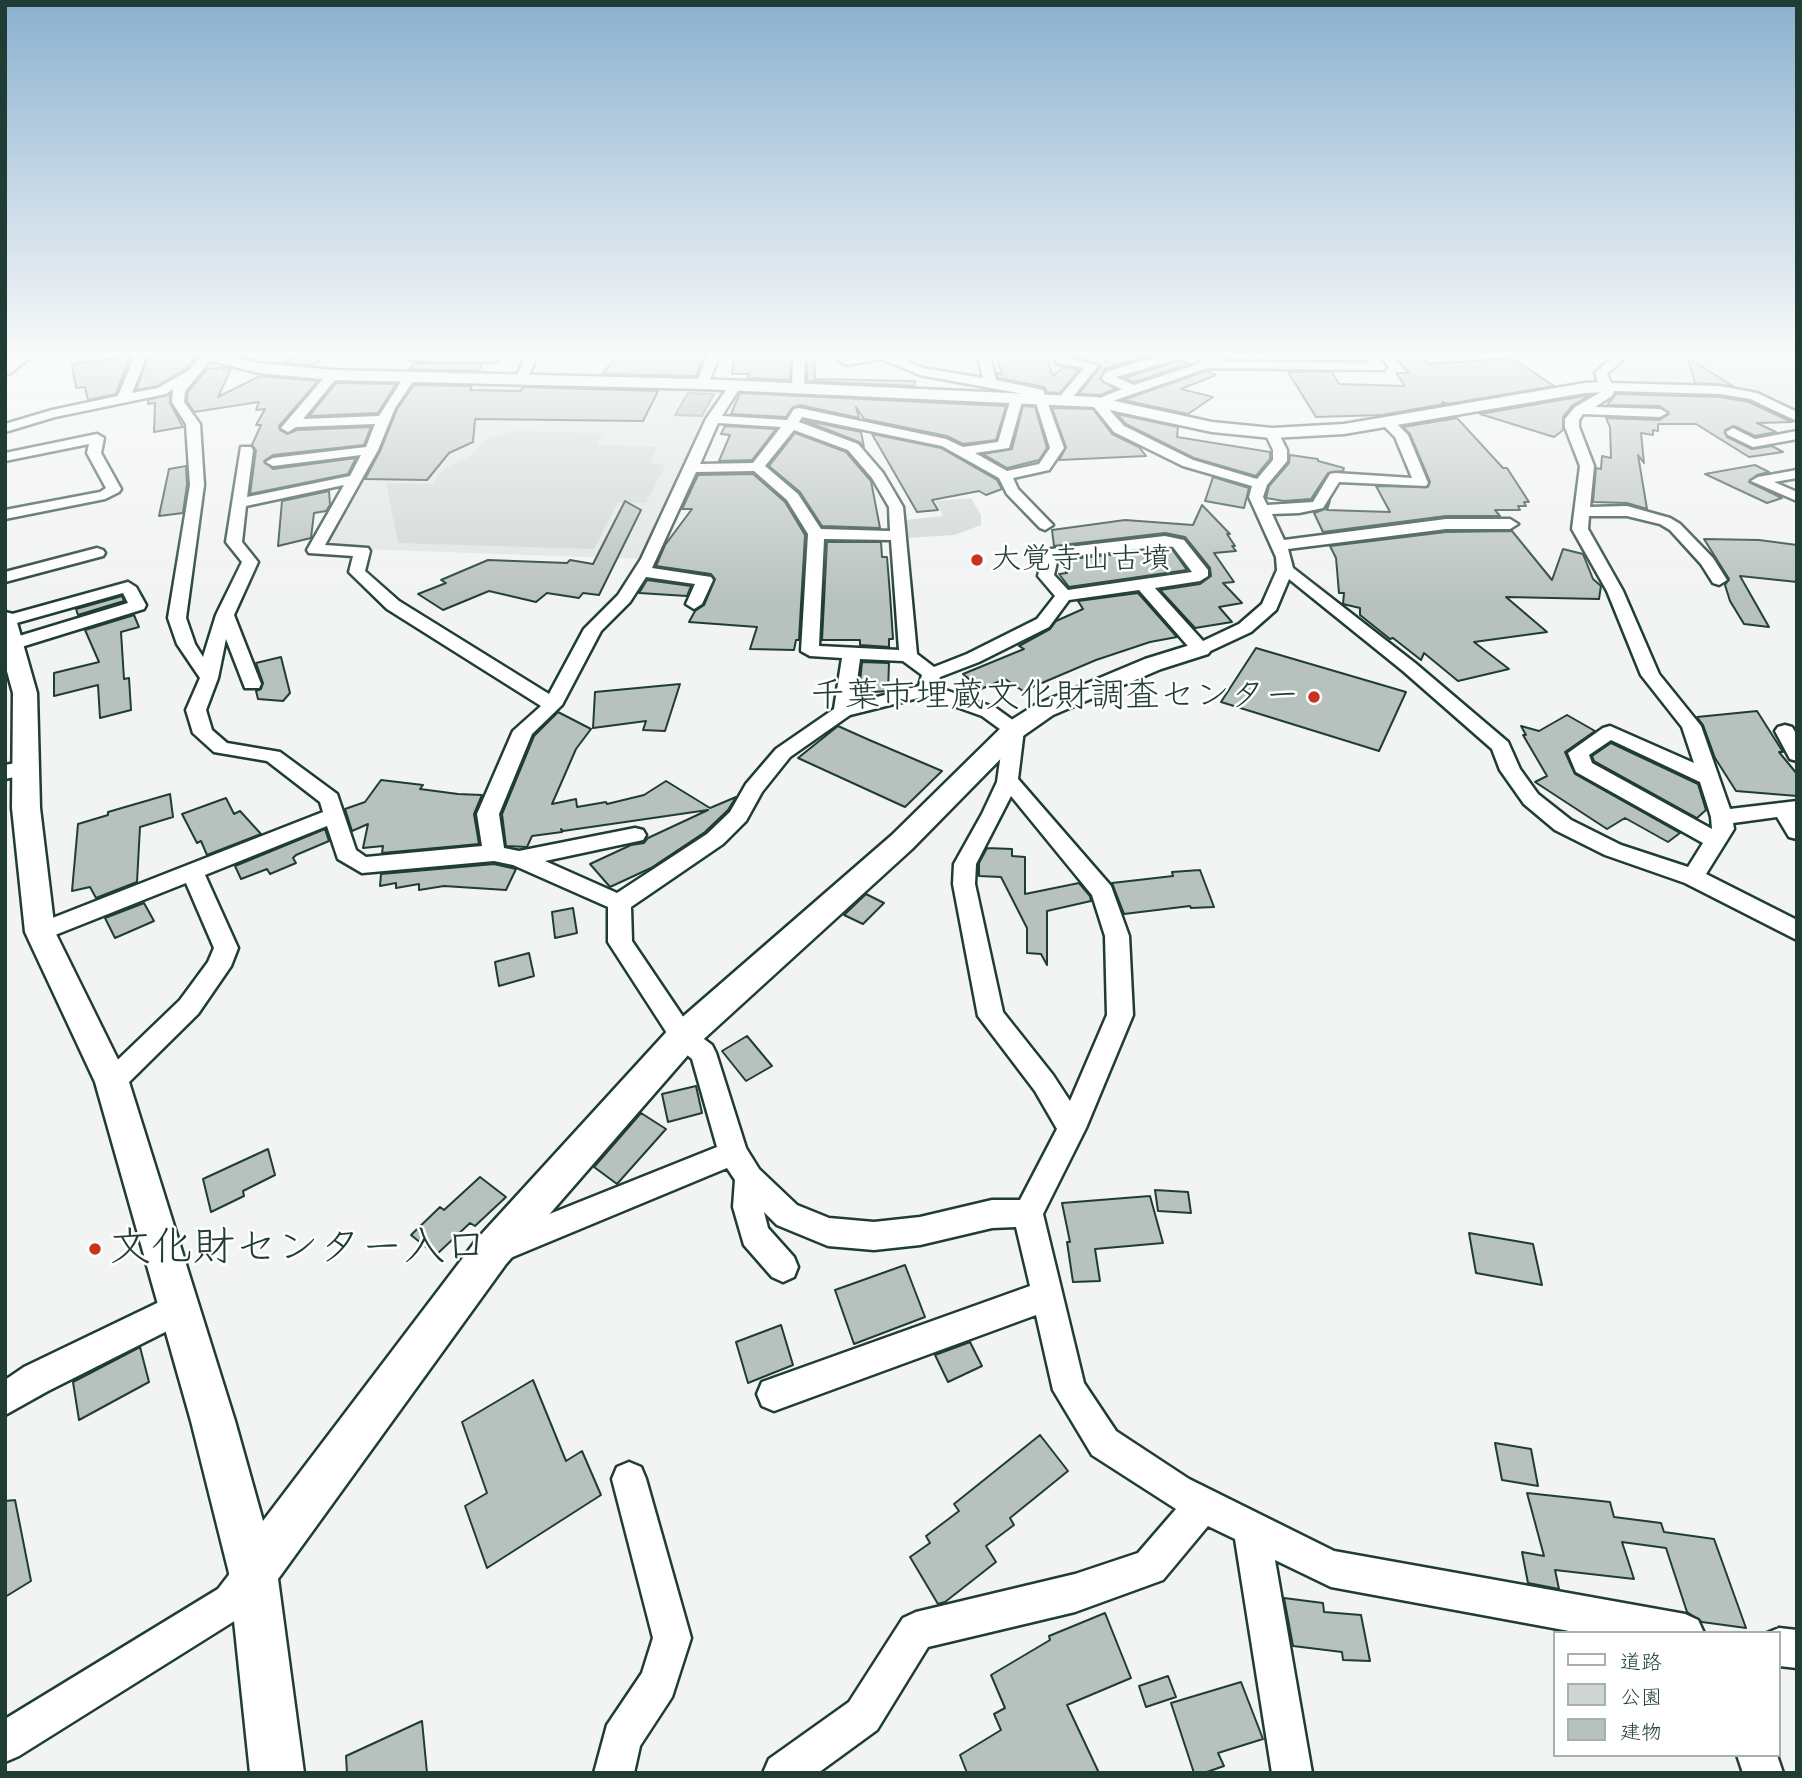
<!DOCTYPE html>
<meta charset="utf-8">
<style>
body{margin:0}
#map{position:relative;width:1802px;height:1778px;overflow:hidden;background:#f2f3f3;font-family:Caveat,"Klee One",sans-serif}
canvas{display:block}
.frame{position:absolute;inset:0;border:7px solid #1f3d34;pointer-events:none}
.legend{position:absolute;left:1553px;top:1631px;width:228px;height:126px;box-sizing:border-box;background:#fff;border:2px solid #a5b1ae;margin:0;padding:9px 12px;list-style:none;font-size:21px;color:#1f3d34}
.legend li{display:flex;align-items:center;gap:14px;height:35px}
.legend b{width:35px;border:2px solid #a5b1ae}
</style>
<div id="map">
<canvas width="1802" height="1778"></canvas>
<div class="frame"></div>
<ul class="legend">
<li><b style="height:9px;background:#fff"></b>道路</li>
<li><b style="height:19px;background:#ced5d3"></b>公園</li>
<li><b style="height:19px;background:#b7c1bd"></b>建物</li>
</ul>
</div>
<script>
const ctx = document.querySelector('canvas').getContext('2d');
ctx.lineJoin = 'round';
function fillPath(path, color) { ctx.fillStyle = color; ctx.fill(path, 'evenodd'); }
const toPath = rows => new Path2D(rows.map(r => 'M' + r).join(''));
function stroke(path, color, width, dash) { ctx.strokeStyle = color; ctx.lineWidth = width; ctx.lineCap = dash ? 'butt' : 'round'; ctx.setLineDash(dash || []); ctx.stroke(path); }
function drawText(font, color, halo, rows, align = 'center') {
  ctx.font = font + ' Caveat,"Klee One",sans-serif'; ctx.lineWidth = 5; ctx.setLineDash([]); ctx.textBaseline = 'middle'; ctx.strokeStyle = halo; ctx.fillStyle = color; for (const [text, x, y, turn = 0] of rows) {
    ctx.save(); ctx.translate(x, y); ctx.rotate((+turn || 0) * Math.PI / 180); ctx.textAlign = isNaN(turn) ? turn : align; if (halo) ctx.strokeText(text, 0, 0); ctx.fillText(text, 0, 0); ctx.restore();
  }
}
fillPath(toPath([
 [1642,352,1797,352,1797,414,1779,403,1752,393,1646,384,1613,373],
 [412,381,725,389,644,559,332,548,324,541,391,410]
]), '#e0e4e3');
fillPath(toPath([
 [515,431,603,433,596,445,658,447,650,463,666,464,646,503,618,502,594,549,398,543,386,483,432,484,444,469,470,456,487,438],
 [971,498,981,515,981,525,955,535,905,538,905,520,943,516,935,501]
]), '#ced5d3');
const water = toPath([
 [688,393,714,394,702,416,675,415,688,393]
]);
fillPath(water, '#a1adaa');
stroke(water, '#6d807b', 2);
const building = toPath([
 [161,352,190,352,190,357,195,357,195,359,187,368,157,386,136,390,147,361,147,354,161,352],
 [305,352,331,352,313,366,284,363,305,352],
 [615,352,657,352,656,356,704,356,696,376,602,374,613,361,615,352],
 [735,352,792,354,790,380,747,378,749,374,732,374,735,352],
 [1083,352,1123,356,1136,352,1161,352,1105,369,1100,379,1115,389,1100,395,1079,394,1101,366,1076,357,1083,352],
 [1390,352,1417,352,1428,364,1512,358,1554,386,1448,404,1442,402,1444,404,1382,415,1316,417,1288,372,1332,372,1339,384,1405,386,1396,373,1409,373,1390,352],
 [806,353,814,353,815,379,915,381,914,386,807,381,806,353],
 [1045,353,1053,376,1064,367,1079,370,1060,393,1047,392,1044,387,998,378,997,373,1002,374,996,354,1045,353],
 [130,356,116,394,88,400,85,387,76,388,72,364,130,356],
 [1688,358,1733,386,1695,383,1688,358],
 [1180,360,1189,364,1134,382,1124,378,1180,360],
 [416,363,482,364,479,371,409,369,416,363],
 [225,367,223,370,231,369,218,397,260,376,318,381,279,426,280,430,287,434,297,430,371,427,364,445,273,455,264,461,273,469,356,458,348,474,250,494,256,450,252,445,261,425,256,425,265,409,256,410,259,402,194,412,187,401,188,392,207,369,225,367],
 [1206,371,1216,375,1181,389,1213,397,1188,414,1123,400,1206,371],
 [336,383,396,384,378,413,309,416,336,383],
 [414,385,472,386,470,390,521,391,523,387,658,391,643,421,475,419,473,442,449,453,427,480,365,479,380,451,397,409,414,385],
 [740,393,1006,406,996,440,963,444,947,436,864,419,856,407,859,418,800,405,792,408,786,417,731,414,740,393],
 [170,394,170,403,183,427,154,432,155,403,148,404,148,400,170,394],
 [1616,394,1720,397,1749,402,1792,422,1757,423,1776,432,1755,436,1734,426,1725,430,1727,437,1752,449,1772,446,1783,452,1749,457,1696,424,1658,424,1658,431,1653,430,1653,435,1641,433,1644,463,1638,455,1647,509,1627,503,1593,502,1596,468,1601,469,1602,456,1611,458,1610,427,1606,418,1660,420,1669,414,1660,406,1607,405,1616,394],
 [1590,395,1573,405,1563,417,1563,430,1554,437,1480,414,1590,395],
 [1023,406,1035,407,1047,448,1039,460,1007,468,983,454,1012,449,1023,406],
 [1052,408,1093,409,1112,434,1139,447,1146,456,1059,460,1066,447,1052,408],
 [1117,414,1178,427,1177,437,1270,452,1270,459,1256,476,1194,458,1126,424,1117,414],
 [1457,418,1503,468,1507,468,1529,502,1524,502,1526,506,1518,506,1520,510,1495,510,1500,516,1446,516,1323,532,1314,513,1325,509,1330,501,1327,510,1390,512,1376,486,1428,487,1430,482,1410,434,1403,427,1457,418],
 [803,420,861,432,864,447,859,442,803,420],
 [725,426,776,429,752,460,719,461,730,435,721,434,725,426],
 [795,433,846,452,871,481,880,528,822,526,800,492,769,466,795,433],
 [872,434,941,448,997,480,1002,489,986,495,979,491,932,500,938,510,917,512,872,434],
 [1290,455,1318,459,1318,461,1344,468,1343,471,1328,473,1311,499,1284,501,1266,498,1269,486,1289,463,1290,455],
 [1755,465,1769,472,1757,475,1749,482,1782,498,1767,503,1705,474,1755,465],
 [186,466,187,485,183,513,159,516,169,469,186,466],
 [753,474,785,502,805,535,799,640,796,640,794,650,750,649,757,627,689,622,695,611,704,605,715,579,711,574,656,566,665,545,692,509,682,509,698,475,753,474],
 [1213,477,1249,488,1244,508,1205,501,1213,477],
 [329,491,330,505,326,511,314,513,311,538,278,546,282,501,329,491],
 [625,501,641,510,599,595,583,593,579,598,547,593,536,602,489,591,443,610,418,594,446,583,441,580,488,560,567,563,570,560,593,564,625,501],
 [1202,505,1230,534,1227,534,1235,546,1232,546,1236,551,1214,553,1234,582,1223,583,1242,603,1219,607,1232,622,1195,628,1160,590,1200,584,1211,576,1210,568,1185,537,1165,533,1054,546,1052,530,1125,520,1193,525,1202,505],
 [1512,531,1552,580,1563,549,1583,554,1593,579,1601,586,1599,599,1506,597,1547,632,1474,642,1509,669,1458,681,1424,653,1421,660,1393,638,1390,639,1360,615,1360,608,1343,604,1344,593,1339,593,1336,558,1330,546,1446,532,1512,531],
 [1704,539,1759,540,1797,545,1797,582,1740,576,1769,627,1744,624,1730,601,1725,585,1729,579,1704,539],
 [827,542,881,542,882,557,887,557,890,594,893,639,889,639,889,647,860,645,860,640,822,640,827,542],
 [1165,549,1172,549,1187,570,1069,587,1059,574,1067,573,1060,562,1062,560,1165,549],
 [647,580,691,586,687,596,639,593,647,580],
 [1138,593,1177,637,1150,642,1096,660,1023,691,1005,679,981,689,963,674,1024,649,1019,646,1050,629,1056,621,1083,609,1078,601,1138,593],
 [122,596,124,601,78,615,76,609,122,596],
 [134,615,139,627,121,632,124,679,129,678,131,710,100,718,98,685,54,696,54,673,99,662,85,630,134,615],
 [1256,648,1406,692,1379,751,1221,702,1256,648],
 [281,657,290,693,283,701,258,699,256,691,261,689,263,683,256,663,281,657],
 [862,662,889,663,888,691,859,693,862,662],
 [680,684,665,731,643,730,646,721,593,728,595,692,680,684],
 [1757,711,1783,752,1779,752,1797,774,1797,796,1736,791,1715,758,1703,725,1697,717,1757,711],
 [558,712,591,729,576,749,552,804,576,799,577,807,606,802,607,804,644,795,666,781,710,808,736,797,728,810,705,832,651,868,610,887,590,864,631,845,644,843,648,838,708,810,563,831,561,829,562,832,532,836,527,847,506,846,502,814,534,736,558,712],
 [1567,715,1595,731,1565,752,1575,774,1680,833,1668,842,1625,818,1607,829,1535,782,1547,776,1523,735,1526,735,1521,726,1539,731,1567,715],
 [838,726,867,739,942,771,905,807,798,758,838,726],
 [1611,743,1698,784,1706,810,1697,818,1594,761,1592,756,1611,743],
 [381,780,423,785,420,789,458,794,482,795,474,814,479,844,382,853,383,846,363,848,368,824,352,831,345,809,365,802,381,780],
 [170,794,173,817,140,827,137,882,96,898,90,887,72,891,78,824,108,815,108,812,170,794],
 [226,798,234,814,240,811,261,834,207,855,201,841,197,843,182,814,226,798],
 [325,829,329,841,296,855,293,858,296,863,270,874,267,869,241,879,235,866,325,829],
 [987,848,1012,849,1012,856,1025,857,1025,894,1079,883,1090,896,1091,901,1047,911,1047,965,1041,954,1027,953,1027,928,1001,877,979,876,979,863,987,848],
 [494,864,516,869,506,890,444,886,419,890,419,884,396,888,396,883,380,886,381,874,494,864],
 [1200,870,1214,907,1191,908,1190,906,1124,914,1112,883,1173,876,1172,872,1200,870],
 [866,894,884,903,863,924,844,915,866,894],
 [144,903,154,921,115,938,105,918,144,903],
 [573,908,577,933,555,938,552,912,573,908],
 [529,953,534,976,499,986,495,962,529,953],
 [747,1036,772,1066,746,1081,722,1051,747,1036],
 [696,1086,702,1113,668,1122,662,1094,696,1086],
 [641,1113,666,1129,617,1184,594,1167,641,1113],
 [268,1149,275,1175,243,1191,244,1196,211,1212,203,1179,268,1149],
 [480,1177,506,1197,475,1226,470,1223,436,1255,411,1235,440,1207,444,1210,480,1177],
 [1155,1190,1188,1192,1191,1213,1158,1211,1155,1190],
 [1150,1196,1163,1243,1095,1249,1100,1281,1073,1282,1067,1242,1070,1242,1062,1203,1150,1196],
 [1469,1233,1533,1244,1542,1285,1476,1273,1469,1233],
 [905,1265,925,1317,854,1344,835,1290,905,1265],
 [781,1325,793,1365,748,1383,736,1342,781,1325],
 [970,1342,982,1366,948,1382,935,1355,970,1342],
 [140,1347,149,1382,79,1420,73,1382,140,1347],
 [533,1380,566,1461,582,1451,601,1495,487,1568,465,1506,487,1493,462,1422,533,1380],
 [1040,1435,1068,1471,1010,1518,1014,1525,986,1546,996,1562,945,1602,938,1604,910,1557,930,1543,926,1536,959,1511,954,1504,1040,1435],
 [1495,1443,1531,1449,1538,1486,1502,1480,1495,1443],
 [1527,1493,1610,1502,1614,1517,1661,1523,1664,1532,1714,1539,1746,1628,1702,1622,1687,1612,1666,1548,1622,1542,1634,1579,1555,1570,1559,1589,1528,1583,1522,1552,1544,1556,1527,1493],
 [15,1500,31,1581,5,1597,5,1501,15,1500],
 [1284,1598,1323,1603,1324,1612,1361,1615,1370,1661,1343,1660,1342,1652,1293,1646,1284,1598],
 [1105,1613,1131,1678,1067,1705,1099,1773,967,1773,960,1755,1001,1730,994,1714,1005,1708,991,1675,1050,1640,1049,1636,1105,1613],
 [1168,1676,1176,1697,1146,1707,1139,1686,1168,1676],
 [1241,1682,1263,1739,1218,1753,1224,1766,1204,1773,1194,1773,1171,1703,1241,1682],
 [422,1721,427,1773,347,1773,346,1756,422,1721]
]);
fillPath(building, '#b7c1bd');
stroke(building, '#1f3d34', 2);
const minor = toPath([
 [132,352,144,352,145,360,132,393,158,388,189,370,204,353,214,356,185,391,184,402,200,424,204,485,186,618,195,644,203,657,216,615,242,562,226,542,241,447,251,447,253,450,247,497,350,476,361,455,273,466,266,462,273,458,366,447,375,424,296,427,288,432,281,428,329,372,339,375,303,419,379,416,406,374,410,373,416,377,395,408,378,450,325,545,368,548,370,551,365,571,399,601,549,694,584,629,618,595,641,559,706,419,731,383,739,383,741,386,722,416,787,420,794,409,799,408,946,439,963,447,998,442,1011,398,1013,395,1021,395,1023,398,1009,448,975,453,1007,471,1039,464,1050,448,1034,396,920,375,882,359,846,365,840,361,846,357,870,354,869,352,885,352,923,368,983,378,977,352,989,352,996,380,1043,390,1064,448,1049,470,1013,478,1018,489,1053,525,1045,530,1040,528,1007,494,999,478,942,446,802,417,799,422,858,444,883,473,903,507,917,654,934,667,967,654,1037,619,1055,596,1038,576,1043,554,1051,549,1165,536,1184,540,1208,570,1208,576,1200,581,1155,588,1203,641,1239,624,1262,604,1277,570,1276,557,1249,497,1252,486,1183,466,1114,432,1090,402,1122,389,1104,381,1102,378,1106,372,1171,352,1183,352,1178,359,1116,377,1134,385,1195,365,1213,352,1225,352,1219,361,1370,363,1361,352,1373,352,1386,367,1384,370,1208,368,1104,404,1124,426,1193,460,1257,479,1273,460,1273,450,1265,433,1267,430,1277,430,1287,450,1287,461,1267,485,1263,497,1267,505,1313,502,1330,474,1335,473,1412,478,1395,437,1381,423,1388,419,1393,420,1408,435,1428,483,1426,486,1339,482,1323,508,1299,513,1272,514,1284,540,1446,519,1510,519,1518,524,1510,529,1446,529,1288,549,1293,568,1415,663,1508,742,1520,769,1538,794,1571,820,1621,845,1688,867,1703,843,1576,772,1568,753,1603,728,1610,726,1694,763,1682,727,1641,675,1607,591,1572,529,1580,466,1565,427,1565,419,1575,407,1601,392,1595,373,1618,352,1631,352,1607,374,1611,383,1720,386,1757,393,1797,412,1797,421,1750,399,1720,394,1614,391,1612,396,1595,407,1660,409,1667,413,1660,417,1583,414,1579,420,1579,427,1594,466,1590,507,1627,506,1670,518,1680,524,1713,558,1727,580,1719,585,1713,583,1701,564,1670,530,1660,524,1627,516,1589,516,1588,529,1623,591,1659,674,1701,726,1730,809,1797,801,1797,839,1789,837,1777,817,1733,823,1734,829,1706,874,1797,920,1797,940,1685,883,1605,855,1555,830,1524,804,1500,770,1492,749,1403,671,1289,579,1276,610,1251,632,1206,653,1194,653,1139,590,1069,600,1049,627,979,662,940,677,937,687,996,708,1021,726,1024,730,1018,779,1111,886,1129,936,1133,1015,1086,1128,1043,1214,1084,1383,1116,1431,1189,1479,1334,1551,1685,1614,1698,1620,1704,1633,1580,1633,1331,1587,1275,1560,1312,1773,1272,1773,1235,1539,1208,1526,1163,1580,1075,1612,928,1647,877,1730,818,1773,763,1773,769,1759,849,1702,903,1618,916,1612,1075,1574,1138,1553,1176,1509,1092,1455,1053,1390,1036,1315,774,1411,762,1406,757,1394,762,1382,1030,1286,1016,1227,992,1228,920,1245,874,1250,828,1246,777,1225,764,1212,768,1228,794,1257,798,1267,794,1277,783,1282,772,1277,744,1245,733,1207,735,1180,727,1168,503,1261,492,1257,488,1247,492,1237,717,1147,692,1059,674,1044,608,942,608,907,513,865,494,861,362,873,338,859,327,826,205,875,238,948,231,966,198,1014,121,1090,112,1093,103,1090,99,1082,103,1074,180,1000,208,962,214,948,186,883,40,941,32,938,28,932,32,926,323,812,320,802,267,761,214,752,193,733,186,710,200,678,177,644,168,618,190,485,186,424,172,402,173,389,166,394,55,417,5,432,5,424,52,410,118,396,133,360,132,352],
 [718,423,781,427,753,463,700,464,718,423],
 [794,430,848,450,872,478,889,507,890,531,821,529,798,494,765,466,794,430],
 [754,471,787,500,808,534,801,651,810,656,842,658,834,709,776,749,746,784,730,812,707,834,617,893,545,861,643,840,646,835,643,830,635,828,519,851,504,848,499,814,532,734,562,705,601,631,630,602,646,577,695,584,686,604,694,609,702,604,713,580,711,577,652,568,696,472,754,471],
 [344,485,307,550,309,553,353,556,349,572,387,609,541,706,513,731,477,814,482,846,366,857,356,850,337,794,280,752,227,743,212,730,206,710,218,678,226,639,245,688,259,688,261,684,234,615,258,562,242,542,246,506,344,485],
 [824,539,891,540,899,650,819,646,824,539],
 [1165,546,1173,547,1192,572,1068,590,1054,575,1058,558,1165,546],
 [860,659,903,661,922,675,919,686,854,703,860,659],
 [926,696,982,716,1004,732,997,782,982,814,954,864,953,884,978,1016,1035,1091,1057,1129,1020,1200,992,1200,920,1217,874,1222,829,1218,797,1205,759,1169,746,1148,716,1053,712,1045,692,1030,632,941,631,907,723,844,746,821,762,792,790,757,850,715,926,696],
 [1611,740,1700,782,1711,817,1712,829,1592,763,1589,755,1611,740],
 [1011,796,1092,895,1105,936,1107,1015,1070,1101,1053,1075,1003,1012,975,884,976,864,1011,796],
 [527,352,539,352,525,383,517,383,515,380,527,352],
 [709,352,721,352,708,384,706,387,698,387,696,384,709,352],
 [799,352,805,356,804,389,798,393,792,389,793,356,799,352],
 [413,353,493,354,499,358,493,362,409,360,409,354,413,353],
 [1060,356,1098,366,1068,403,1063,404,1057,400,1084,368,1056,363,1056,357,1060,356],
 [1733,428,1755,439,1797,431,1797,439,1753,447,1728,435,1726,432,1733,428],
 [97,434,104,438,101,453,121,489,119,492,105,499,5,519,5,510,100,492,106,488,87,453,89,444,5,461,5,453,97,434],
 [1797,470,1797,478,1774,482,1797,492,1797,501,1751,481,1758,477,1797,470],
 [97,548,103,550,105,553,103,556,5,582,5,572,97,548],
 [128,582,136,587,146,605,144,609,18,648,5,647,6,640,128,603,123,593,6,626,5,616,128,582],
 [1785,725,1792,727,1797,735,1797,761,1790,759,1775,731,1778,727,1785,725],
 [26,761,33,763,36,768,33,773,5,779,5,765,26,761],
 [178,1293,189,1298,194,1309,189,1320,48,1391,5,1415,5,1380,24,1367,178,1293],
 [629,1462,641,1467,646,1479,691,1638,672,1697,640,1746,634,1773,594,1773,607,1725,642,1673,653,1638,612,1479,617,1467,629,1462],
 [251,1558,264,1563,269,1576,264,1589,244,1615,19,1756,5,1762,5,1719,218,1589,238,1563,251,1558],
 [1779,1628,1797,1630,1797,1668,1779,1666,1779,1633,1767,1633,1779,1628],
 [1737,1755,1777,1755,1783,1773,1743,1773,1737,1755]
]);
const tertiary = toPath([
 [18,352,36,352,11,373,5,375,5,362,18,352],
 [196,352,213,352,259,363,333,370,702,379,1096,397,1212,422,1272,428,1344,424,1585,383,1607,382,1615,387,1607,392,1585,393,1344,434,1272,438,1212,432,1096,407,702,389,333,380,259,373,203,359,196,352],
 [5,612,13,614,16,619,37,693,40,808,55,932,129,1082,235,1421,263,1521,478,1238,671,1027,892,835,1005,724,1035,705,1145,659,1200,642,1208,644,1212,649,1208,654,1161,669,1053,715,1023,736,912,849,695,1047,506,1264,278,1579,304,1773,250,1773,229,1573,191,1421,95,1082,25,932,12,808,13,693,5,664,5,612]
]);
stroke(minor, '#1f3d34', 5);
stroke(tertiary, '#1f3d34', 5);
fillPath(minor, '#fff');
fillPath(tertiary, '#fff');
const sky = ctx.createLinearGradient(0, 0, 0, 601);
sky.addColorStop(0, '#8bb1cf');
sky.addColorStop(0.59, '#f9fafa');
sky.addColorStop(1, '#f9fafa00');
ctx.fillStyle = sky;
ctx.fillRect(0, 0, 1802, 601);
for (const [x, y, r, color] of [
 [977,560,7,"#c8321e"],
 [1314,697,7,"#c8321e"],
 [95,1249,7,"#c8321e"]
]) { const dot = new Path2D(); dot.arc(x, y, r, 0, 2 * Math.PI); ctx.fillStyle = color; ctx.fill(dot); stroke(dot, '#fff', 2.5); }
drawText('30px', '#1f3d34', '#fff', [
 ["大覚寺山古墳",991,560]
], 'left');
drawText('35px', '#1f3d34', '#fff', [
 ["千葉市埋蔵文化財調査センター",1300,697]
], 'right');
drawText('42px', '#1f3d34', '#fff', [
 ["文化財センター入口",109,1249]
], 'left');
</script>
